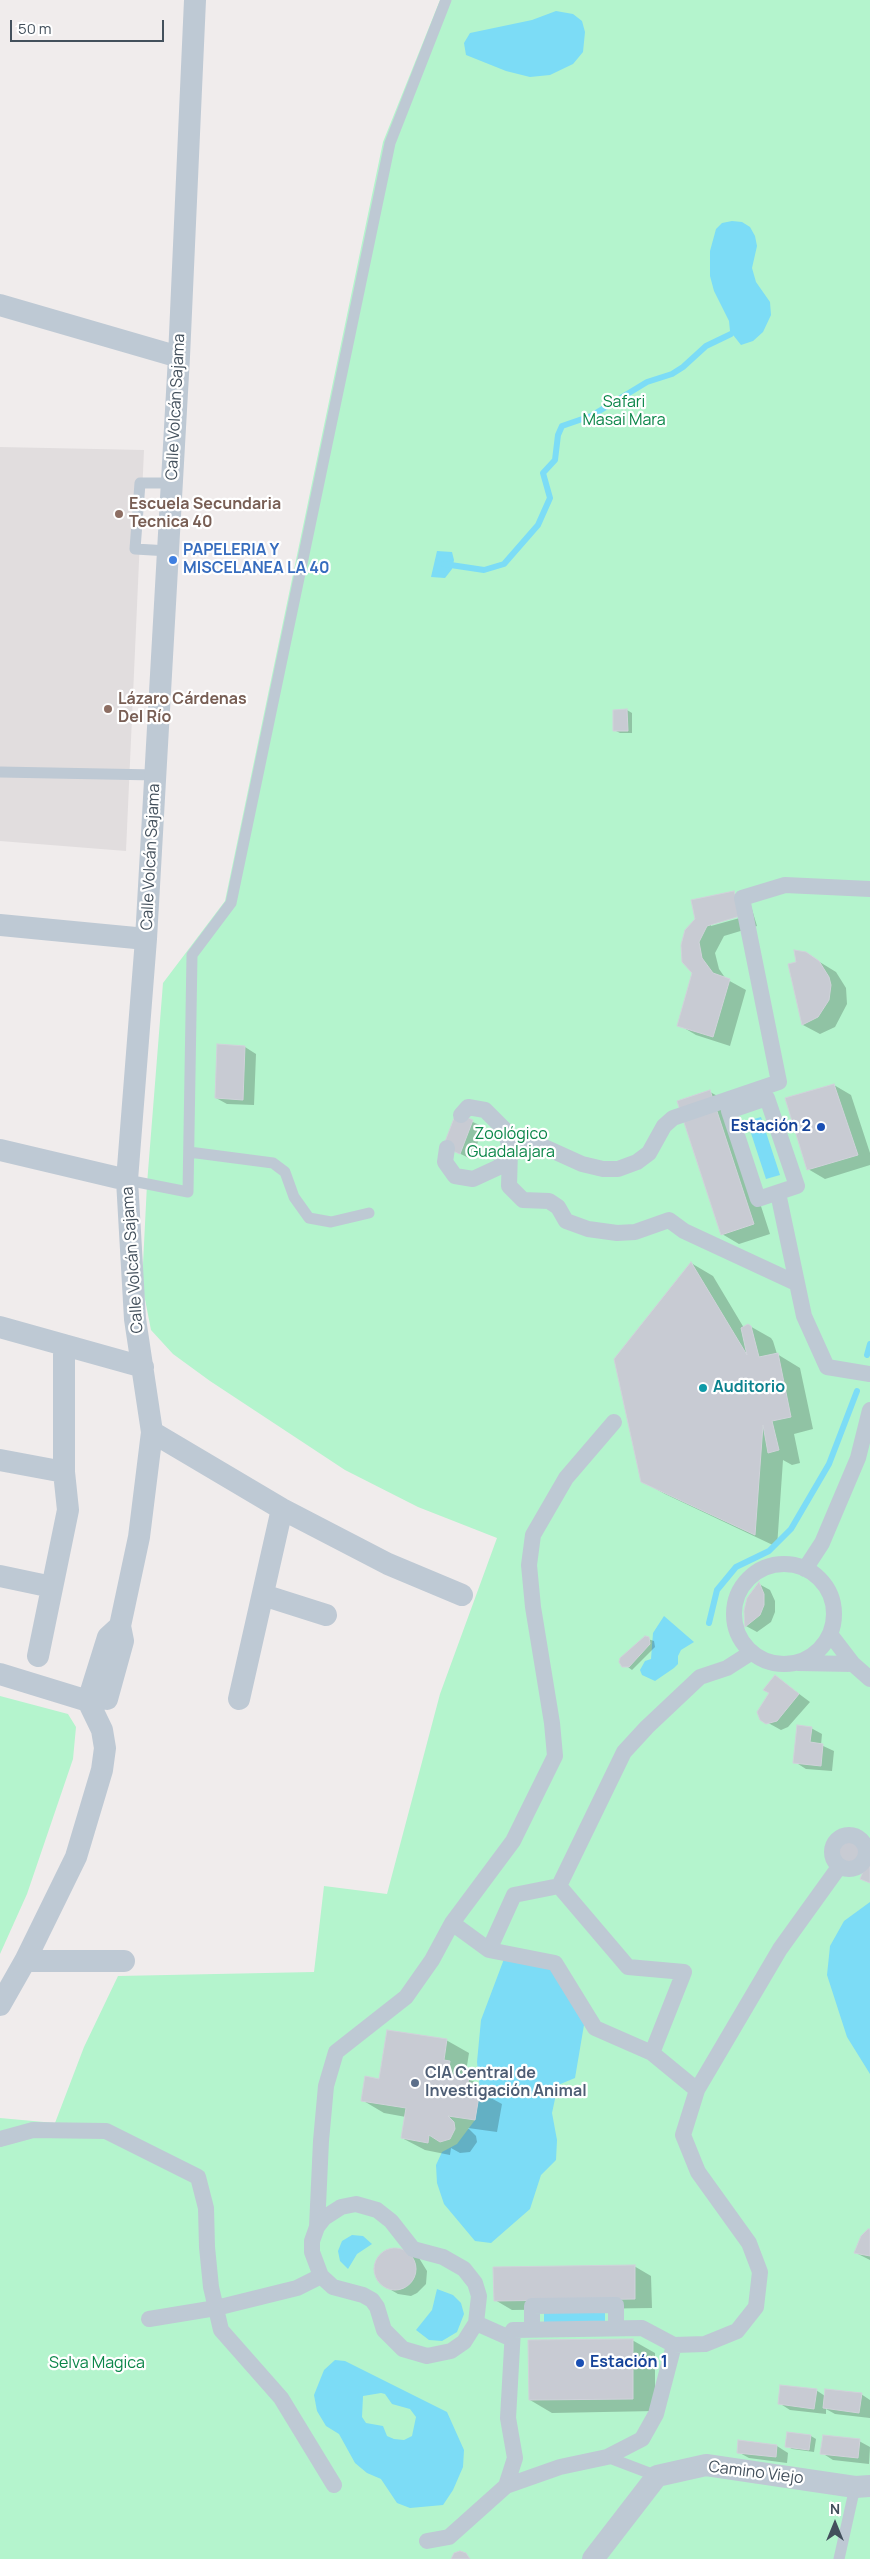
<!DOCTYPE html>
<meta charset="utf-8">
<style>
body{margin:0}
#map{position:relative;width:870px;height:2559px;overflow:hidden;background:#f0ecec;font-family:Manrope,sans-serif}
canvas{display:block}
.north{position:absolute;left:810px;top:2499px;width:50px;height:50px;-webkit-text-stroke:4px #fff;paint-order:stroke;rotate:0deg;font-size:14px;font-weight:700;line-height:20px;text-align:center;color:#43505c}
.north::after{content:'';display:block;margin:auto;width:18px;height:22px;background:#43505c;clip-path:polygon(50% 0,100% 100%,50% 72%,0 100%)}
.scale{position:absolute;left:10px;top:20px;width:154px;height:22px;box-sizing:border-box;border:2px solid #43505c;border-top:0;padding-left:6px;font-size:15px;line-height:18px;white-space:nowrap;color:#43505c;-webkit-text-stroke:4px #fff;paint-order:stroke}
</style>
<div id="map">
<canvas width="870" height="2559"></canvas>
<div class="north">N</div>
<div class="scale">50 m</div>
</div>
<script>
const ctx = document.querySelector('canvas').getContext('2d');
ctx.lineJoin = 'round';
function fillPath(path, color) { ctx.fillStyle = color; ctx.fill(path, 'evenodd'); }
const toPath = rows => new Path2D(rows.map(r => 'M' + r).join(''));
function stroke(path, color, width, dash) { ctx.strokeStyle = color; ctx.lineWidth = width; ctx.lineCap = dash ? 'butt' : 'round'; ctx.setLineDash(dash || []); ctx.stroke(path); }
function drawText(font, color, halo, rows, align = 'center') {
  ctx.font = font + ' Manrope,sans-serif'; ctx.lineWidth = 4.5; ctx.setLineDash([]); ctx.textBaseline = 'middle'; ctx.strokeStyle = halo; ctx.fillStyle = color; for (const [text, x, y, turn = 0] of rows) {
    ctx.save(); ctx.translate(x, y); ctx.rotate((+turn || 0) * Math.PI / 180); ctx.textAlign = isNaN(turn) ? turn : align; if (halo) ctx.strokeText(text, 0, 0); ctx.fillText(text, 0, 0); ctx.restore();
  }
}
fillPath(toPath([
 [0,447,144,450,126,851,0,841]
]), '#e1ddde');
fillPath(toPath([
 [440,0,870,0,870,2559,0,2559,0,2118,55,2123,84,2047,118,1976,314,1972,324,1886,387,1894,440,1694,497,1538,418,1507,345,1470,210,1381,173,1354,151,1330,142,1284,147,1184,163,983,225,901,383,142],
 [0,1696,68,1714,76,1727,73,1759,27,1894,0,1954]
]), '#b4f4cd');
fillPath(toPath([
 [556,11,573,14,582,21,585,32,583,52,573,64,550,75,530,77,506,71,466,55,464,43,470,33,532,20],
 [732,221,742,222,750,227,755,236,757,246,752,268,756,282,770,302,771,315,763,332,753,341,741,345,730,331,729,321,714,291,710,276,710,251,716,229,722,223],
 [437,551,452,552,454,560,452,569,445,578,431,577],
 [761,1117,780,1175,766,1179,747,1121],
 [664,1616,694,1642,681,1650,678,1656,678,1664,674,1668,655,1681,642,1675,640,1670,645,1661,651,1659,653,1633],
 [870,1902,870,2074,847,2037,827,1975,830,1946,844,1921],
 [504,1959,549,1967,585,2019,575,2078,558,2085,552,2113,557,2140,556,2160,541,2175,530,2209,491,2243,475,2241,444,2204,437,2183,436,2165,442,2152,457,2144,475,2120,480,2090,477,2062,481,2020],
 [352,2235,363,2236,372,2244,357,2254,348,2269,340,2261,338,2251,342,2241],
 [437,2289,453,2295,461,2303,464,2314,457,2332,442,2341,429,2340,416,2330,432,2310],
 [544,2310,605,2310,605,2324,544,2325],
 [335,2360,345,2361,447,2412,464,2450,463,2467,453,2490,443,2505,410,2508,397,2503,381,2479,367,2473,355,2463,339,2434,326,2426,317,2411,314,2395,324,2370],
 [381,2393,385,2394,392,2404,410,2409,416,2417,412,2436,404,2440,394,2439,387,2436,383,2426,366,2423,362,2417,363,2396]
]), '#7cdcf6');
fillPath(toPath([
 [627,710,632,713,632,733,620,733,614,730],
 [733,893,750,903,757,926,724,936,715,953,719,969,726,979,746,990,730,1046,696,1035,679,1025,693,972,696,920],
 [746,913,747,916,711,926,711,924],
 [805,953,836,972,846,988,847,1004,835,1027,820,1034,803,1025,798,963],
 [219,1045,245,1047,256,1054,254,1105,227,1104,216,1098],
 [834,1085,851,1095,870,1153,870,1165,825,1179,808,1169],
 [710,1092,727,1101,770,1234,739,1244,722,1234],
 [457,1115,484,1127,471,1159,444,1146],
 [691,1263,713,1276,744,1328,748,1325,771,1338,773,1341,777,1354,800,1368,813,1429,794,1434,800,1463,792,1465,783,1460,777,1547,665,1494,642,1481],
 [759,1584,770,1590,775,1601,775,1612,771,1622,757,1632,746,1626],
 [645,1638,654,1641,655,1647,632,1670,621,1662,636,1644],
 [775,1676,810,1702,788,1727,781,1730,761,1719],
 [811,1728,822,1734,821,1745,834,1751,832,1771,806,1769,795,1762],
 [849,1842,862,1849,865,1855,861,1864,855,1866,840,1858,838,1852,843,1844],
 [446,2040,469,2053,466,2072,472,2075,471,2080,490,2092,489,2097,502,2104,497,2132,468,2128,476,2136,477,2142,470,2152,460,2153,451,2148,450,2155,425,2150,402,2138,406,2117,384,2113,362,2100,380,2080],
 [870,2231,870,2260,856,2253],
 [394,2248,407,2251,419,2258,427,2271,426,2284,417,2293,411,2296,398,2294,386,2287,377,2277,375,2271,378,2258,388,2250],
 [634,2266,651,2276,652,2308,512,2310,495,2300],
 [632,2340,655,2353,655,2411,552,2413,530,2400],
 [816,2390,825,2396,861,2394,870,2400,870,2418,835,2414,826,2409,826,2414,790,2410,779,2403],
 [811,2436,816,2439,814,2452,792,2449,787,2446],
 [859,2441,870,2447,869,2464,833,2460,822,2453],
 [777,2446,788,2453,787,2463,749,2458,738,2452]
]), '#0003');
stroke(toPath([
 [444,564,484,570,504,564,538,525,550,498,543,473,555,460,558,435,562,426,591,416,647,382,672,374,683,367,706,346,731,334],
 [867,1355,870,1344],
 [709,1623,717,1590,736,1567,769,1551,791,1529,829,1464,857,1391]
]), '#7cdcf6', 6);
const building = toPath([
 [627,709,628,731,613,731,613,710,627,709],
 [734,891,740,916,707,926,699,942,702,958,713,973,730,979,713,1037,677,1026,692,973,682,962,681,945,685,930,695,919,691,900,734,891],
 [794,950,806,952,819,961,829,977,831,985,829,1000,818,1017,802,1025,788,964,796,962,794,950],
 [217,1044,245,1046,243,1100,215,1098,217,1044],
 [834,1084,858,1155,807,1170,785,1098,834,1084],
 [710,1090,754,1224,721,1235,677,1101,710,1090],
 [456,1113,473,1120,460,1154,443,1147,456,1113],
 [691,1262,747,1355,741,1328,748,1324,751,1326,759,1357,778,1353,791,1417,772,1421,779,1450,768,1453,763,1425,755,1535,641,1482,614,1359,691,1262],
 [759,1582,764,1594,764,1605,760,1615,745,1627,744,1611,747,1598,759,1582],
 [645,1636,649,1637,650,1644,629,1667,622,1667,619,1662,620,1658,645,1636],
 [775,1675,799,1694,777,1721,766,1724,760,1720,757,1712,769,1693,763,1690,775,1675],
 [797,1725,812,1727,810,1742,823,1744,821,1766,793,1763,797,1725],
 '837 1852a11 11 0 1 1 22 0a11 11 0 1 1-22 0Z',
 [870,1855,870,1883,860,1879,870,1855],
 [387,2030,447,2039,444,2060,450,2061,448,2074,469,2077,467,2088,480,2090,475,2120,448,2116,454,2122,455,2129,450,2139,440,2142,429,2135,428,2143,401,2138,406,2108,361,2101,365,2076,379,2079,387,2030],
 [868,2229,870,2229,870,2256,854,2253,861,2236,868,2229],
 '374 2269a21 21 0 1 1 42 0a21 21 0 1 1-42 0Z',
 [635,2265,635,2299,494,2301,493,2267,635,2265],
 [633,2339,633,2399,529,2400,528,2340,633,2339],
 [780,2385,817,2389,814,2409,778,2404,780,2385],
 [825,2389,862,2393,859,2413,823,2408,825,2389],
 [787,2432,811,2435,809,2450,785,2447,787,2432],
 [823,2435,860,2439,858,2458,820,2454,823,2435],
 [738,2440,777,2445,776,2457,737,2453,738,2440],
 [460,2551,466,2553,470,2559,451,2559,454,2553,460,2551]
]);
fillPath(building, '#c8cbd3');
stroke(building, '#d0d3da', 1);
stroke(toPath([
 [169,551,135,549,140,483,171,483],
 [0,772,156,775],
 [189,1152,273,1163,285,1172,294,1197,309,1218,331,1222,369,1213],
 [127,1180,188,1192,192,955,231,903,390,143,446,0],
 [607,2457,657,2476],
 [839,2559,855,2487]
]), '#bec9d4', 11);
stroke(toPath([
 [767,1098,797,1186,758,1199,729,1111,767,1098],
 [461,1115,468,1107,485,1110,506,1131,510,1151,509,1186,523,1200,549,1201,558,1207,566,1221,588,1229,617,1233,635,1232,669,1220,684,1231,796,1283],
 [447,1148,445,1162,455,1176,473,1179,499,1167,510,1151,523,1147,540,1145,582,1164,603,1169,618,1169,637,1162,649,1153,664,1126,673,1118,779,1082,742,898,785,885,870,889],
 [778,1193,804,1316,827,1367,870,1374],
 '734 1614a50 50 0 1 1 100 0a50 50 0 1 1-100 0Z',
 [805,1569,822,1543,858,1458,870,1410],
 [830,1634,853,1664,870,1679],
 [798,1663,853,1664],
 '832 1852a17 17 0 1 1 34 0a17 17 0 1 1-34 0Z',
 [452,1923,489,1950,555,1963,595,2028,652,2053],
 [489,1950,514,1895,559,1886],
 [697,2090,652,2053,684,1972,628,1967,559,1886,624,1752,647,1727,700,1677,727,1668,752,1652],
 [0,2139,33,2130,106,2131,198,2177,206,2208,207,2247,211,2287,221,2330,281,2398,334,2485],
 [317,2227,321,2141,326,2086,336,2052,406,1997,432,1960,452,1923,513,1841,555,1756,552,1723,533,1607,529,1565,533,1535,566,1478,614,1422],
 [149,2319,216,2308,297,2288,321,2276],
 [476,2323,464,2342,451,2351,427,2356,403,2349,384,2330,377,2307,372,2300,363,2295,333,2287,321,2276,312,2252,312,2241,317,2227,324,2218,341,2207,356,2204,377,2210,391,2221,413,2249,443,2257,464,2269,475,2283,479,2296,476,2323,512,2339],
 [532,2329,532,2306,616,2305,616,2328],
 [506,2486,560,2467,607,2457,642,2439,656,2414,674,2345],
 [427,2541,449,2537,506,2486,515,2458,508,2418,513,2330,642,2328,674,2345,705,2344,737,2331,756,2307,760,2272,749,2243,698,2172,683,2135,697,2090,780,1949,839,1867]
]), '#bec9d4', 16);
stroke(toPath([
 [0,305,179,357],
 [0,925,146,939],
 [0,1150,127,1180],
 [0,1327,143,1367],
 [152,1432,282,1509,388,1564,462,1595],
 [0,1460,64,1472],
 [0,1576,52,1587],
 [263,1595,326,1615],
 [38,1656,68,1510,64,1472,64,1345],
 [0,1674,88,1701,102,1730,105,1748,102,1770,76,1857,25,1961,0,2005],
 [107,1699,123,1641,120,1626],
 [239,1699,282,1509],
 [88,1701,108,1637,120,1626,139,1537,152,1432,135,1319,127,1180,146,939,179,357,195,0],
 [25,1961,124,1961],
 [593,2559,657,2476,706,2465,855,2487,870,2486]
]), '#bec9d4', 22);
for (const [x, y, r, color] of [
 [119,514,5,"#8d6e63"],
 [173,560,5,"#3f7fe0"],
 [108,709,5,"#8d6e63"],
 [821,1127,5,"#1a4fb4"],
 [703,1388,5,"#0f9aa8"],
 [415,2083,5,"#5c6f8a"],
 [580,2363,5,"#1a4fb4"]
]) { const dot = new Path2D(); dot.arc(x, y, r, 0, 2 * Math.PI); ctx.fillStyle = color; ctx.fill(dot); stroke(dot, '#fff', 2); }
drawText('16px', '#0b8649', '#fff', [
 ["Safari",624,403],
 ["Masai Mara",624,421],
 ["Zoológico",511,1135],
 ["Guadalajara",511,1153],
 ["Selva Magica",97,2364]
]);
drawText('16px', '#43505c', '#fff', [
 ["Calle Volcán Sajama",176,407,-87],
 ["Calle Volcán Sajama",151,857,-87],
 ["Calle Volcán Sajama",133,1260,-94],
 ["Camino Viejo",756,2473,7]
]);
drawText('bold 16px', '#785e54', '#fff', [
 ["Escuela Secundaria",129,505],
 ["Tecnica 40",129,523],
 ["Lázaro Cárdenas",118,700],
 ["Del Río",118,718]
], 'left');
drawText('bold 16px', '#366cbe', '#fff', [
 ["PAPELERIA Y",183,551],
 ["MISCELANEA LA 40",183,569]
], 'left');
drawText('bold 16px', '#164399', '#fff', [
 ["Estación 2",811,1127],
 ["Estación 1",590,2363,"left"]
], 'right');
drawText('bold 16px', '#0d838f', '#fff', [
 ["Auditorio",713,1388]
], 'left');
drawText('bold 16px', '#4e5e75', '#fff', [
 ["CIA Central de",425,2074],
 ["Investigación Animal",425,2092]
], 'left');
</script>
